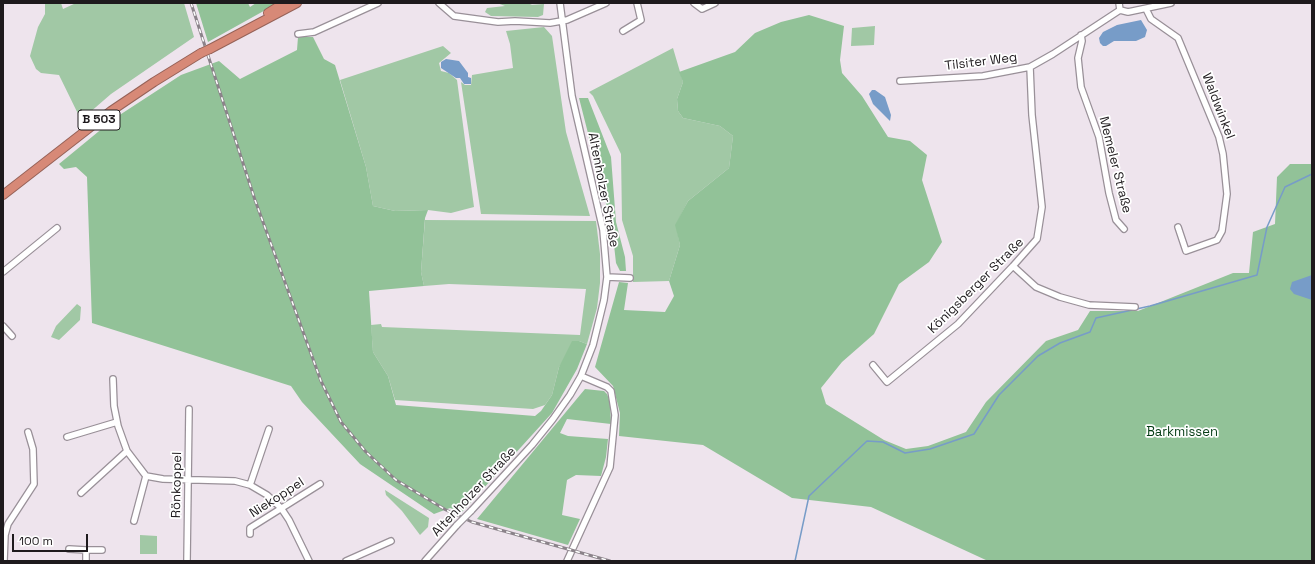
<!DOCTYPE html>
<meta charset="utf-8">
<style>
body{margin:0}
#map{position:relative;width:1315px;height:564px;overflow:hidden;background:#eee4ed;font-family:"Space Grotesk",sans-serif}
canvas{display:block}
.frame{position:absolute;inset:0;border:4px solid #1e1a1d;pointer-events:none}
.scale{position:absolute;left:12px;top:534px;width:76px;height:18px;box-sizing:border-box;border:2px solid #1e1a1d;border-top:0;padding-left:5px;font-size:12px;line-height:14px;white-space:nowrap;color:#1e1a1d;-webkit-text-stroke:3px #fff;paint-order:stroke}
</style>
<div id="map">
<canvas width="1315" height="564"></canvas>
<div class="frame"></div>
<div class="scale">100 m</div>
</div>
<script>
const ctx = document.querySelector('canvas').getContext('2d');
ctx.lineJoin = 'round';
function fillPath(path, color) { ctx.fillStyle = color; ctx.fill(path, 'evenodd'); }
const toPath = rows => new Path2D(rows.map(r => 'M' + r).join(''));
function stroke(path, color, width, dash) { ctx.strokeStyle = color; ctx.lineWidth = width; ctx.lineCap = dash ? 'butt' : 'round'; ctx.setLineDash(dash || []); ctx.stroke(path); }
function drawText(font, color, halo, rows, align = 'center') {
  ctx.font = font + ' "Space Grotesk",sans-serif'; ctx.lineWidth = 3.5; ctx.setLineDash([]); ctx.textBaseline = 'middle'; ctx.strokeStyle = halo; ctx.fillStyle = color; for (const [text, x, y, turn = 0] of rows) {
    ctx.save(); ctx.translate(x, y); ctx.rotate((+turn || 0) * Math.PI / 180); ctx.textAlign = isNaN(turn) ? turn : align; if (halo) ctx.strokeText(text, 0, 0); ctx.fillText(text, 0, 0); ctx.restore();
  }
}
fillPath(toPath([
 [45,3,61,3,63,9,76,3,184,3,194,37,111,94,81,120,59,75,41,73,36,69,30,56,38,27,45,14],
 [497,3,534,3,530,5,544,4,543,15,538,17,491,16,485,12,487,8,505,6],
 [875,26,874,45,851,46,852,28],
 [544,27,552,36,566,132,590,216,481,214,461,82,465,85,471,85,472,75,513,68,510,44,506,31],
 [443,46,451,53,439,63,441,71,449,73,457,80,474,207,451,213,428,210,395,211,373,206,366,167,340,80],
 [673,48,683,82,677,99,678,111,683,118,720,126,733,136,729,168,688,201,676,225,680,245,669,281,633,282,633,256,622,220,621,154,593,96,589,92],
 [425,220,596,221,600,254,600,283,597,308,587,344,579,341,559,367,552,395,545,405,533,409,395,400,388,376,373,352,371,325,381,324,382,327,580,335,586,289,449,284,424,286,421,272],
 [77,304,81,307,80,320,59,340,51,337,56,326],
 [385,490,429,518,428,527,420,535,402,511,386,495],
 [140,535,157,536,157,554,140,554]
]), '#a1c8a5');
fillPath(toPath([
 [196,3,248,3,250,7,256,3,278,3,208,42],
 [809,15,844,26,840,60,842,73,862,96,888,137,910,141,927,155,922,180,942,242,929,262,899,284,874,334,842,362,821,388,826,404,884,440,906,449,928,446,966,432,986,402,1046,341,1078,330,1090,311,1138,311,1233,273,1249,273,1253,232,1275,224,1277,177,1290,164,1312,164,1312,561,988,561,871,507,792,498,703,445,619,436,620,413,613,386,595,367,619,282,628,283,624,310,665,312,674,296,669,281,680,245,675,225,688,201,729,168,733,136,720,126,683,118,678,111,677,99,683,82,679,72,735,52,755,33,781,22],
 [298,37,313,37,324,59,335,65,366,167,373,206,395,211,428,210,425,218,421,272,424,286,369,291,373,352,388,376,396,405,535,416,541,411,552,395,559,367,572,341,579,341,587,344,577,369,552,413,462,512,450,508,434,514,360,464,302,402,291,386,92,323,87,177,76,167,64,169,59,164,115,118,181,75,219,61,240,79,297,50],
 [579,98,588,98,611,157,616,222,625,257,626,271,620,271,616,263,612,227],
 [585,389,604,391,607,394,610,402,611,424,567,419,560,433,568,436,608,439,606,457,601,476,576,475,567,480,562,515,580,519,568,545,477,519]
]), '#92c298');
fillPath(toPath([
 [1141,20,1147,30,1145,37,1136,41,1114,41,1106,46,1103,46,1100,43,1099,38,1103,32,1117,25],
 [446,59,459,61,468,73,468,77,471,78,471,84,464,84,460,78,456,78,441,68,441,62],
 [872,90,875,90,885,97,891,115,890,121,873,104,869,94],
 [1312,275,1312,300,1294,294,1290,289,1292,282]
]), '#779cc8');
stroke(toPath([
 [795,561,809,496,867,441,883,442,905,453,930,449,974,434,999,395,1038,356,1060,343,1090,332,1096,318,1150,306,1257,275,1267,227,1285,187,1312,174]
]), '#779cc8', 1.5);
const minor = toPath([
 [439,3,454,16,498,22,515,21,550,23,567,20,606,3],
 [694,3,702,9,715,3],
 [1119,3,1120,10],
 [1146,9,1151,19,1178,38,1219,137,1223,154,1227,194,1222,231,1217,240,1186,251,1178,227],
 [1120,10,1128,12,1171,3],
 [623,31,641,20,637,3],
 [298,34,314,32,378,3],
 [1081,35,1082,41,1078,58,1081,87,1099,137,1109,193,1116,220,1124,229],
 [900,81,983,76,1030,67,1053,54,1120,10],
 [1013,266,1036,287,1060,297,1089,305,1135,307],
 [3,272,57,228],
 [607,277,630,278],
 [3,326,12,336],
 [873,365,887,382,958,324,1013,266,1037,239,1042,207,1032,115,1030,67],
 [113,379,114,406,118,426,127,451,146,476,163,479,235,481,250,485,267,495,281,508,289,520,309,561],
 [67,437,117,422],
 [250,485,269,429],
 [81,493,127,451],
 [471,511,532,445,553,419,570,395,581,376,593,345,604,300,607,277,603,230,572,96,560,3],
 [134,521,146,476],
 [250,534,250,528,320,484],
 [69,549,86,550,86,561],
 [86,550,102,550],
 [4,561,5,535,8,524,34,484,33,449,28,432],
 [187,561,189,409],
 [346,561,391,541],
 [425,561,457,525],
 [567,561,610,467,613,436,615,415,611,391,607,387,581,376]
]);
const highway = toPath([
 [268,13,284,3],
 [210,49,297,3],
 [3,195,111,111,154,82,201,53]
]);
stroke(minor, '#999098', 8);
stroke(highway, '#966258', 10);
stroke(minor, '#fff', 5.5);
stroke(highway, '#d78977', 8);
const rail = toPath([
 [191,3,255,200,321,381,341,422,366,452,396,480,446,510,472,522,610,561]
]);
stroke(rail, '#8b838a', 3);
stroke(rail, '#fff', 1.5, [4.5]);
const minorBridge = toPath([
 [457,525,471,511]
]);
const highwayBridge = toPath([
 [201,53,210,49]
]);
stroke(minorBridge, '#999098', 8, []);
stroke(highwayBridge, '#966258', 10, []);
stroke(minorBridge, '#fff', 5.5);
stroke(highwayBridge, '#d78977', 8);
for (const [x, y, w] of [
 [99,120,42]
]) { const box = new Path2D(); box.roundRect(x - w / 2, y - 10, w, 20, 3); ctx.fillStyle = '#fff'; ctx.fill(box); stroke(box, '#1e1a1d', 1); }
drawText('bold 12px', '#1e1a1d', null, [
 ["B 503",99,120]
]);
drawText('13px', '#1e1a1d', '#fff', [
 ["Tilsiter Weg",981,62,-7],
 ["Waldwinkel",1218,106,69],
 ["Memeler Straße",1115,165,76],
 ["Altenholzer Straße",603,190,79],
 ["Königsberger Straße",976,286,-45],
 ["Rönkoppel",177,485,-89],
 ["Altenholzer Straße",474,492,-47],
 ["Niekoppel",277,498,-33]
]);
drawText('13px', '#053c15', '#fff', [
 ["Barkmissen",1182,432]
]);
</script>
